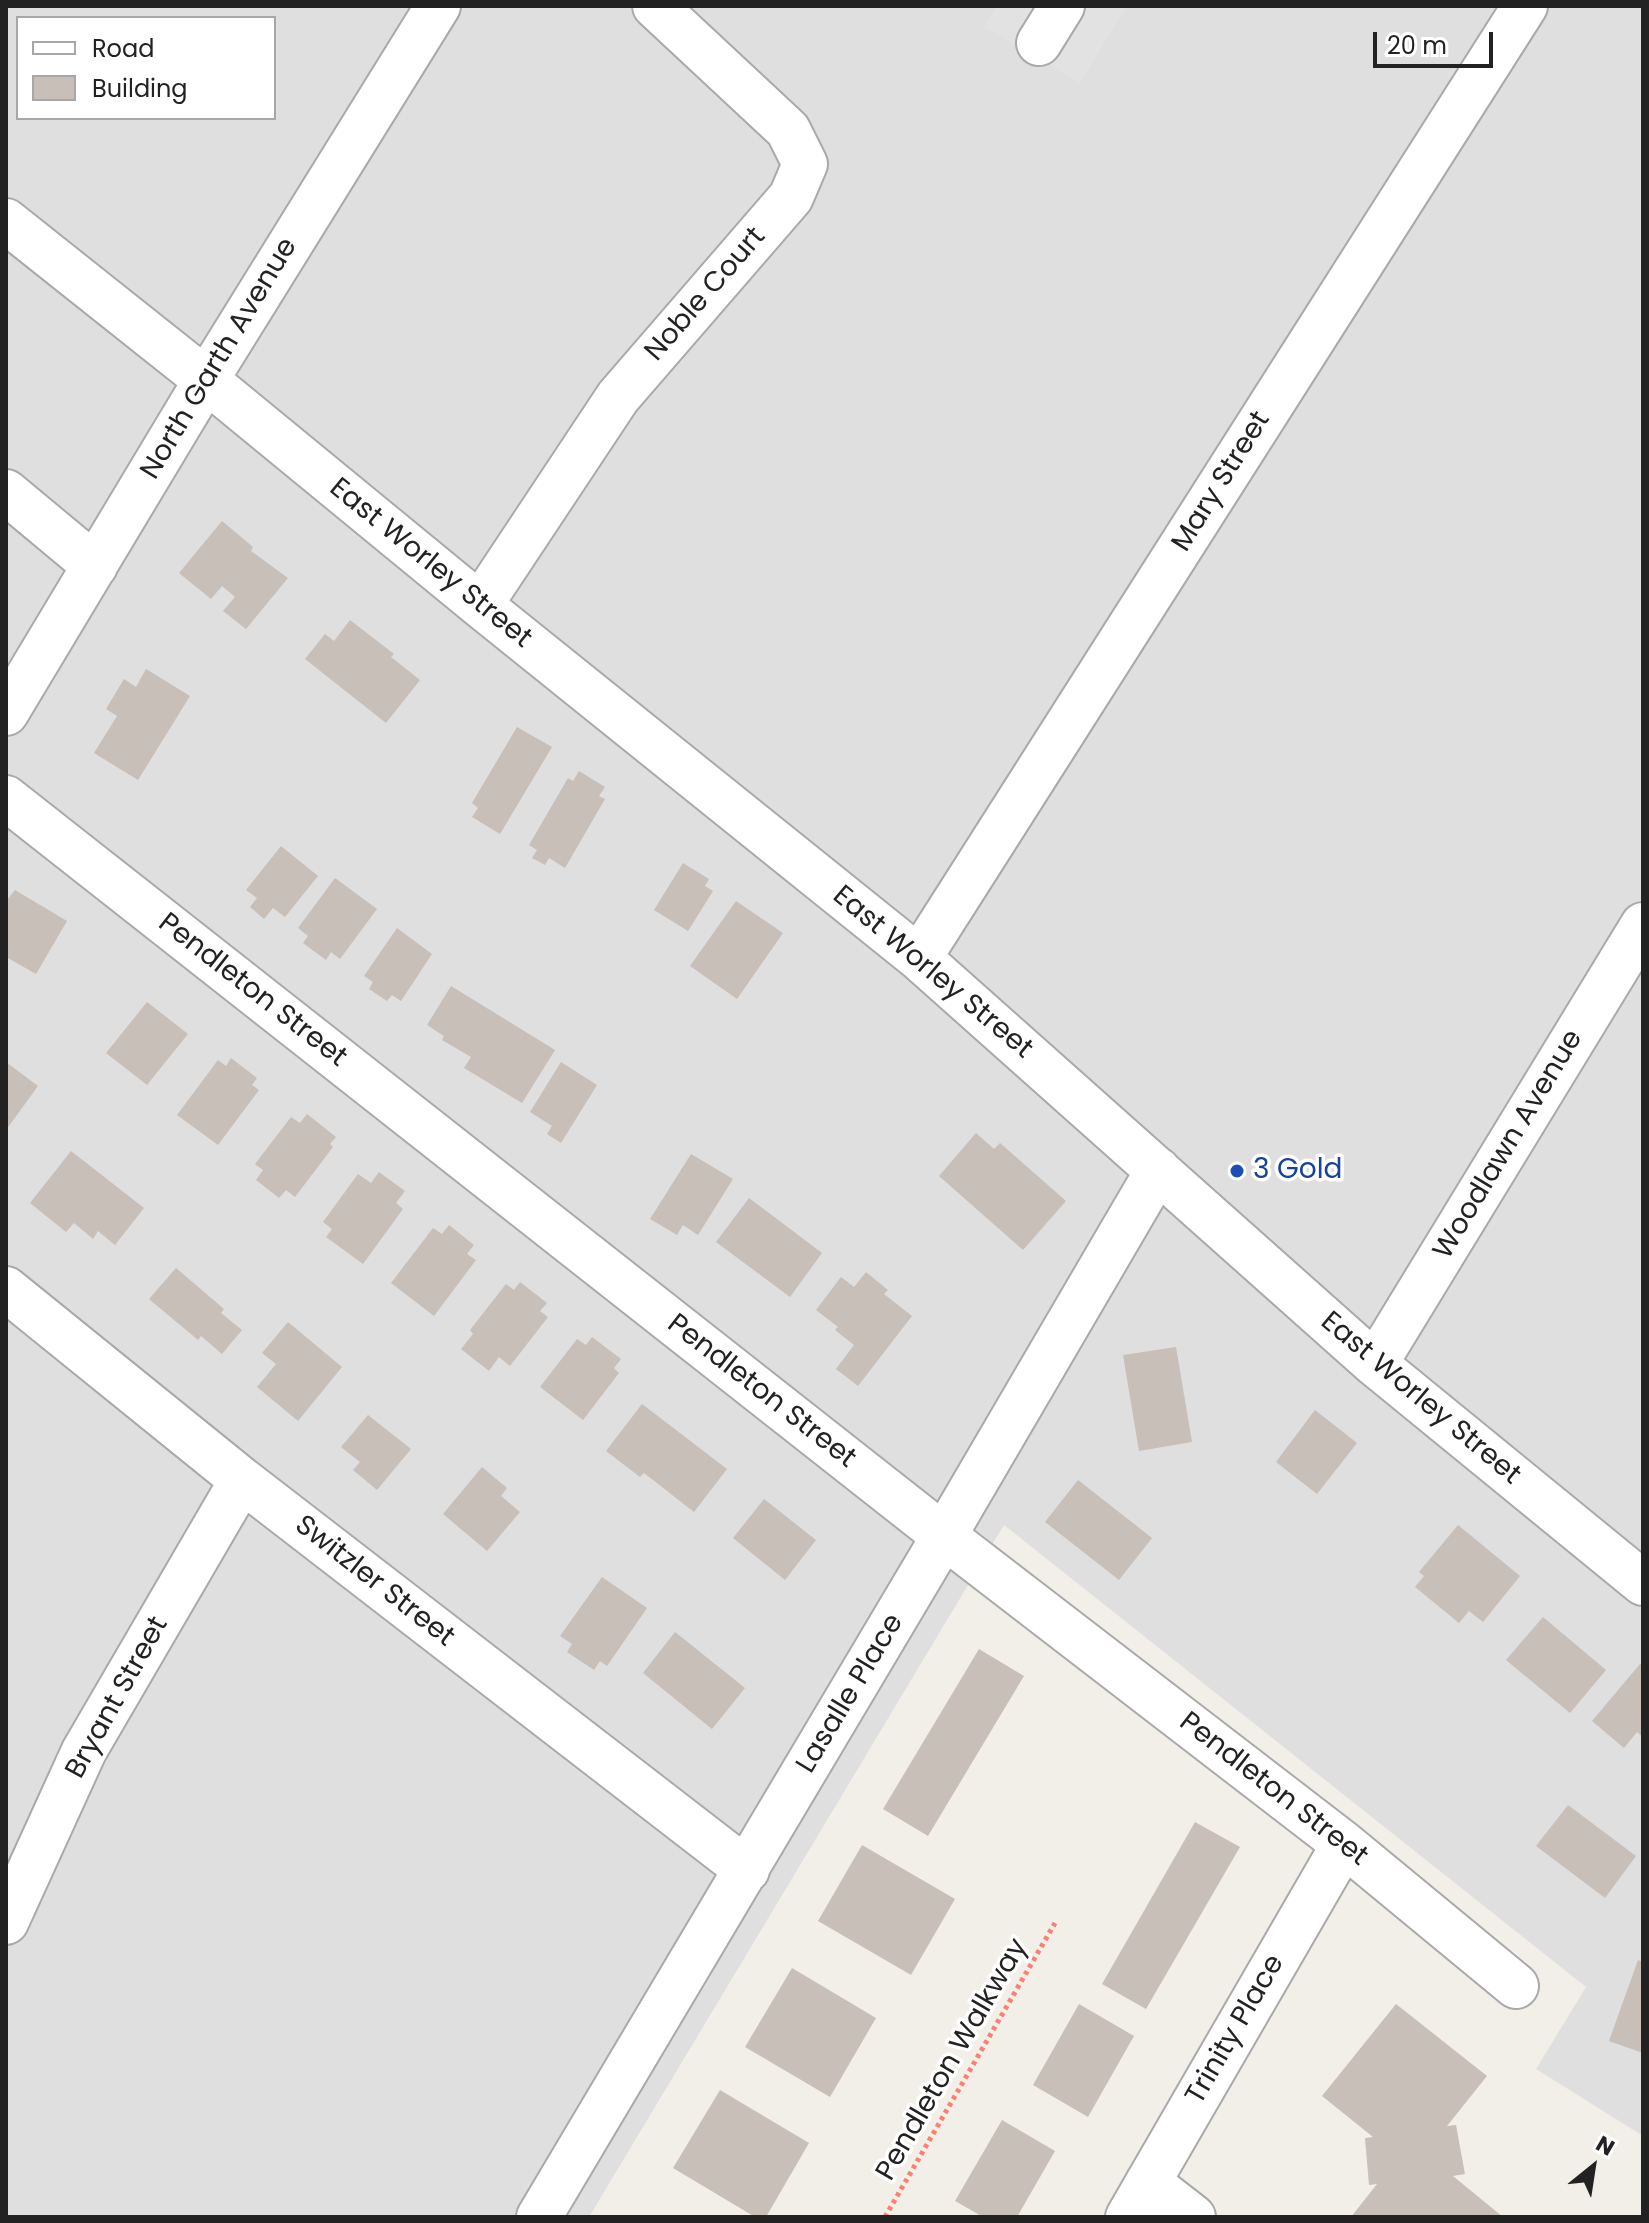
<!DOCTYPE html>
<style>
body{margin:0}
#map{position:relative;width:1649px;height:2223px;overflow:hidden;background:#f2efe9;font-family:Poppins,sans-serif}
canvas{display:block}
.frame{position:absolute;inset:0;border:8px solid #222;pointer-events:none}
.legend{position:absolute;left:16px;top:16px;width:260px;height:104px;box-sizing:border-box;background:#fff;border:2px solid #a7a7a7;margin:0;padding:10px 14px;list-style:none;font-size:24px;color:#222}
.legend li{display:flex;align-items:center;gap:16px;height:40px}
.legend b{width:40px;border:2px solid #a7a7a7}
.north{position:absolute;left:1553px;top:2127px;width:80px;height:80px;-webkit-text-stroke:6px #fff;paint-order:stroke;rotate:30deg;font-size:22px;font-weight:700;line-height:32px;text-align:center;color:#222}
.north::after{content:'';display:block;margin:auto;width:28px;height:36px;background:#222;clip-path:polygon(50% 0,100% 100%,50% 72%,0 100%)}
.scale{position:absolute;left:1373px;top:32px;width:120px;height:36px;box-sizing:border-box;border:4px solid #222;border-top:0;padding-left:10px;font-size:24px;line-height:28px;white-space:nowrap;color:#222;-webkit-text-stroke:6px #fff;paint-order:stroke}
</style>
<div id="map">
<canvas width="1649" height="2223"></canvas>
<div class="frame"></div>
<ul class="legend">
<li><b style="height:10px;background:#fff"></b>Road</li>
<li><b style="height:22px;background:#c7bfb8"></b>Building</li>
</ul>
<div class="north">N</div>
<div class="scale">20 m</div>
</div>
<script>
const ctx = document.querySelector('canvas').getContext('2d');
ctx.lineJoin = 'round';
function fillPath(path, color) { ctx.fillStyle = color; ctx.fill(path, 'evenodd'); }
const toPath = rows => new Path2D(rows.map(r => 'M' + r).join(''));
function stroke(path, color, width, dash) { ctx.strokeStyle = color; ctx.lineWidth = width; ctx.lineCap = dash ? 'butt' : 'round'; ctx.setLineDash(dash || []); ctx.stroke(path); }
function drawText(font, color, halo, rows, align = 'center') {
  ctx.font = font + ' Poppins,sans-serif'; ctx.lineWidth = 7; ctx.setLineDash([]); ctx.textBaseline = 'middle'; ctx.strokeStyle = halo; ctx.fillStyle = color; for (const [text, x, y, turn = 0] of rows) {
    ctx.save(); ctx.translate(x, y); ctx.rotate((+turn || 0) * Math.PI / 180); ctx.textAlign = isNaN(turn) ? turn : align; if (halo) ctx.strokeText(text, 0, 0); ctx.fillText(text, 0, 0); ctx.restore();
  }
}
fillPath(toPath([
 [6,6,1643,6,1643,2136,1536,2069,1586,1987,1004,1525,589,2217,6,2217],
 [18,18,274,18,274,118,18,118]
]), '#e0dfdf');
fillPath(toPath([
 [996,6,1127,6,1080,83,984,27]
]), '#e2e2e2');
fillPath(toPath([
 [222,521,253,547,251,551,288,578,246,629,223,611,235,597,222,586,211,599,179,573],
 [350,620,394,654,391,657,420,680,386,723,305,659,325,634,334,641],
 [146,669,190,696,138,780,94,753,117,716,106,709,124,679,136,687],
 [517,727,552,747,500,834,472,817,478,808,472,803],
 [579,771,605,787,599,796,605,799,565,868,549,858,545,865,532,858,537,850,529,845,568,778,573,781],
 [281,846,318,876,285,917,273,908,264,919,250,907,257,898,246,890],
 [683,863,709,879,705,886,713,891,688,931,654,910],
 [335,878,377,909,340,959,331,952,326,960,303,943,308,936,298,928],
 [15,890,67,921,36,974,6,957,6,901],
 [736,901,783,933,737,999,690,966],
 [397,928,432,954,401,1001,392,995,387,1001,369,989,373,982,364,976],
 [451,986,555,1050,522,1103,464,1068,471,1057,442,1040,444,1036,427,1025],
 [147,1002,188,1034,147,1085,106,1053],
 [231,1058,257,1078,252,1085,259,1090,218,1145,177,1115,218,1060,226,1066],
 [6,1062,38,1086,6,1130],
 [561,1062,597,1085,561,1143,547,1134,552,1126,530,1112],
 [307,1114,336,1137,330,1144,333,1147,295,1197,286,1190,279,1198,256,1180,263,1170,255,1164,291,1117,300,1123],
 [976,1133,994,1149,1000,1143,1066,1201,1023,1250,939,1176],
 [71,1151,144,1208,115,1245,98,1231,93,1239,74,1223,66,1232,30,1203],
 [691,1154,733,1179,698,1235,683,1225,677,1235,650,1219],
 [379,1172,405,1191,396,1203,403,1209,363,1264,326,1237,332,1229,323,1222,358,1174,371,1183],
 [749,1198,822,1253,790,1297,716,1242],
 [449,1225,474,1245,467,1254,476,1260,434,1316,391,1283,433,1228,442,1234],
 [176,1268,224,1309,221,1313,242,1330,222,1354,201,1336,198,1340,149,1299],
 [866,1272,888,1290,884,1294,912,1316,858,1386,836,1369,854,1345,835,1330,838,1327,816,1310,841,1277,854,1287],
 [520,1282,547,1303,540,1311,548,1317,510,1366,499,1357,489,1371,461,1349,473,1334,470,1330,506,1284,514,1290],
 [288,1322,342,1367,298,1421,257,1387,276,1364,262,1353],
 [592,1337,621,1359,614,1368,619,1373,583,1420,540,1387,577,1339,586,1345],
 [1176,1347,1192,1442,1139,1451,1123,1355],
 [642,1404,727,1469,694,1512,644,1473,640,1477,606,1451],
 [1315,1410,1357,1443,1317,1494,1276,1462],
 [368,1415,411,1449,377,1490,353,1470,360,1462,341,1447],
 [482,1467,507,1488,501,1496,520,1512,487,1551,443,1514],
 [1078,1480,1152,1538,1119,1580,1045,1522],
 [764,1499,816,1540,785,1580,733,1538],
 [1458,1525,1520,1576,1483,1622,1469,1611,1459,1623,1415,1587,1424,1576,1419,1572],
 [602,1577,647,1608,607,1666,600,1661,594,1670,567,1652,572,1644,560,1636],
 [1543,1617,1606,1670,1570,1713,1506,1660],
 [675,1632,745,1688,712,1729,643,1673],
 [979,1649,1024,1676,928,1836,883,1809],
 [1640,1664,1643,1666,1643,1737,1637,1732,1624,1748,1592,1721],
 [1568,1805,1636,1856,1605,1898,1536,1846],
 [1195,1822,1240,1847,1146,2009,1102,1984],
 [862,1845,955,1899,911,1975,818,1921],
 [1638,1960,1643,1962,1643,2053,1609,2041],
 [792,1968,876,2018,830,2097,745,2047],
 [1079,2004,1134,2036,1088,2117,1033,2085],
 [1396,2004,1487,2076,1447,2126,1456,2125,1465,2174,1453,2176,1503,2217,1351,2217,1377,2184,1369,2185,1365,2138,1373,2137,1322,2096],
 [720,2090,809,2143,766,2217,755,2217,673,2168],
 [1002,2120,1055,2151,1017,2217,983,2217,955,2201]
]), '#c7bfb8');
const minor = toPath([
 [1039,43,1062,6],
 [6,221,206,380,480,605,919,958,1375,1364,1643,1583],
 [6,492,95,566],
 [480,605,618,397,791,197,805,164,788,130,655,6],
 [6,713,206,380,438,6],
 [6,798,944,1536,1344,1844,1516,1986],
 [919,958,1525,6],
 [6,1289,242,1480,747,1870],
 [1375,1364,1643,925],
 [6,1922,84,1751,242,1480],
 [1148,2182,1193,2217],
 [539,2217,944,1536,1158,1170],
 [1128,2217,1344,1844]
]);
stroke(minor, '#a9a9a9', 48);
stroke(toPath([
 [885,2217,1055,1923]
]), '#fa8072', 5, [4, 4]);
stroke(minor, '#fff', 44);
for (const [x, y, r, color] of [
 [1237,1171,8,"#1a4fb4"]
]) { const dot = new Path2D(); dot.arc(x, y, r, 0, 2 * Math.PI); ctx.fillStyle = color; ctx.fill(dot); stroke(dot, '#fff', 3); }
drawText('28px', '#222', '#fff', [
 ["Noble Court",706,295,-49],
 ["North Garth Avenue",220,359,-59],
 ["Mary Street",1222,482,-58],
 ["East Worley Street",430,564,39],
 ["East Worley Street",932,973,40],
 ["Pendleton Street",252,991,38],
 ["Woodlawn Avenue",1509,1145,-59],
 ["Pendleton Street",761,1392,38],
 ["East Worley Street",1420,1399,40],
 ["Switzler Street",374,1582,38],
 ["Lasalle Place",851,1694,-59],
 ["Bryant Street",118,1698,-61],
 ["Pendleton Street",1273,1790,38],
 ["Trinity Place",1236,2030,-60],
 ["Pendleton Walkway",953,2060,-60]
]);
drawText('28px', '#164399', '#fff', [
 ["3 Gold",1253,1171]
], 'left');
</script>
